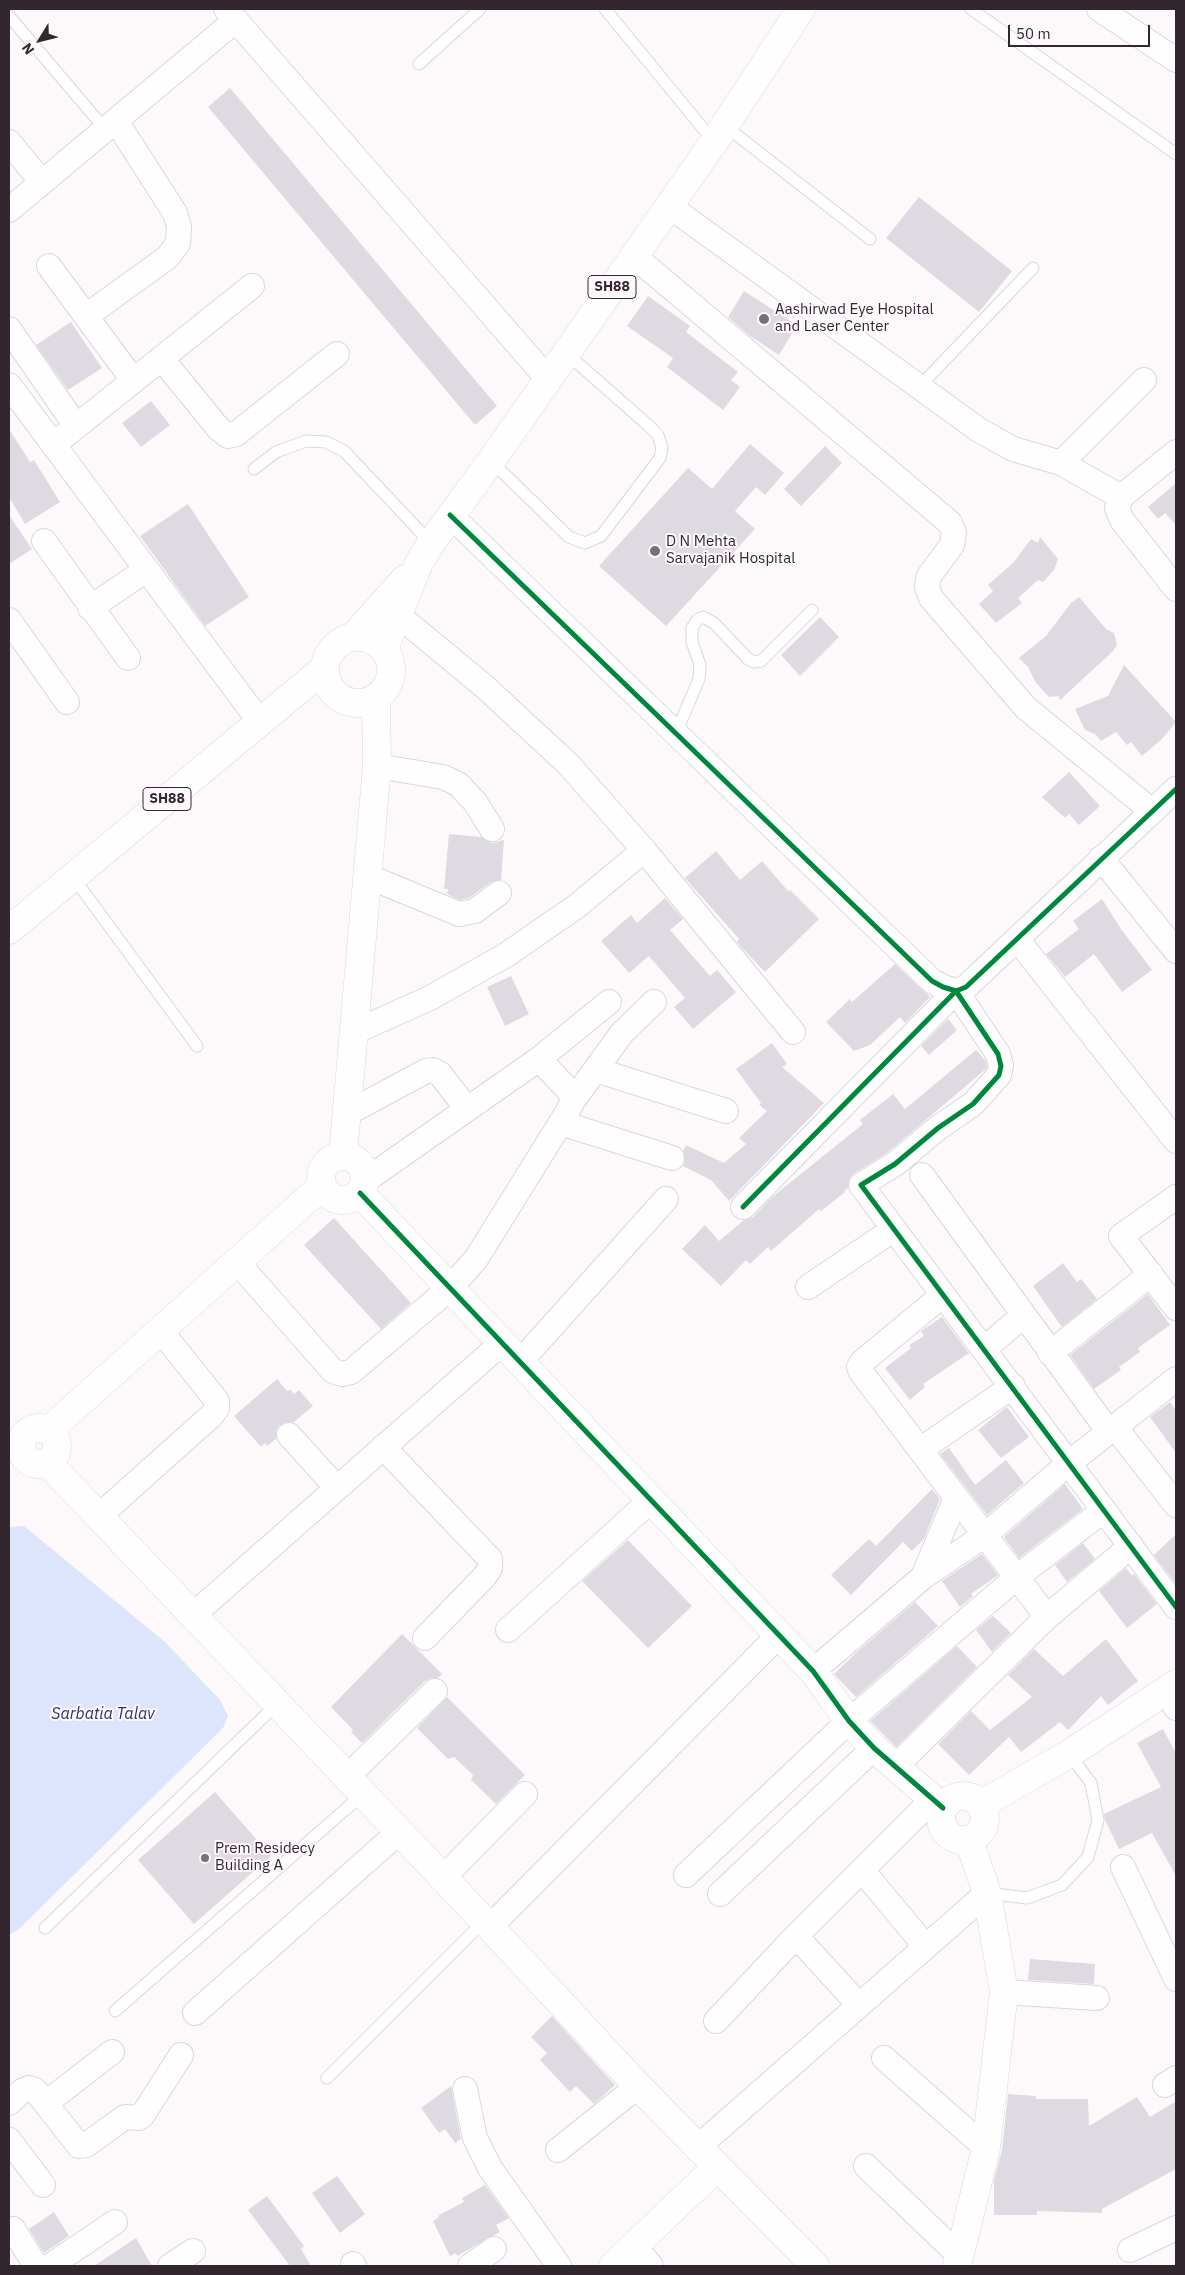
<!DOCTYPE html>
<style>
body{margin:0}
#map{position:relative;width:1185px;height:2275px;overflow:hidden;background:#fdf9fb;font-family:"IBM Plex Sans",sans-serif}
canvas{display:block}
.frame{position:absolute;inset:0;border:10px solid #32272f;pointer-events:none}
.north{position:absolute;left:15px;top:15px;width:50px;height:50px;-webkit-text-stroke:4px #fef8fc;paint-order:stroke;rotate:234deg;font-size:14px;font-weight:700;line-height:20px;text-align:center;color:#32272f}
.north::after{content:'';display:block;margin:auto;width:18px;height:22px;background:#32272f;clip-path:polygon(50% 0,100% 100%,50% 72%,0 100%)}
.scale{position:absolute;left:1008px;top:25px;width:142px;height:22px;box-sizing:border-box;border:2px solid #32272f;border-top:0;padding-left:6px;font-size:15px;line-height:18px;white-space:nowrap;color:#32272f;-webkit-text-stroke:4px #fef8fc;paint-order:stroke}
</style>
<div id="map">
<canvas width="1185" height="2275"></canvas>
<div class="frame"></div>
<div class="north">N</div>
<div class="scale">50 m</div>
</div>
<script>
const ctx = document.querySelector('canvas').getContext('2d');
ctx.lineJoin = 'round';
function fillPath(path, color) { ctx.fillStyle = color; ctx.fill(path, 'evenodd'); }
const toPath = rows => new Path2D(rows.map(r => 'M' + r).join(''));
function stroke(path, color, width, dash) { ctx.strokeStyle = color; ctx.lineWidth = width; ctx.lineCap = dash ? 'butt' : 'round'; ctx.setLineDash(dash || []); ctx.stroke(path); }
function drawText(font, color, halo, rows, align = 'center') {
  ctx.font = font + ' "IBM Plex Sans",sans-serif'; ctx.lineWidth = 4; ctx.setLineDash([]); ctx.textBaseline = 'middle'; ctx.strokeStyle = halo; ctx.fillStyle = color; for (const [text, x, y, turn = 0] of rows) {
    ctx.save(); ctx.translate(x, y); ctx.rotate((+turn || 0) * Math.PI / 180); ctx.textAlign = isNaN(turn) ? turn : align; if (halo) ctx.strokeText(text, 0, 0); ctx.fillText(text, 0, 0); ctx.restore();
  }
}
fillPath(toPath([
 [24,1526,165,1642,220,1700,228,1716,223,1728,19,1929,9,1935,9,1527]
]), '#dde5fc');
fillPath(toPath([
 [230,88,497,406,475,425,208,107],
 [919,197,1012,271,979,312,886,238],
 [744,291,797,325,779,355,750,336,728,317],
 [648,296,690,326,686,332,738,372,731,380,740,387,723,410,667,367,673,358,627,326],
 [71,322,102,368,68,390,36,345],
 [151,401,170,425,141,447,122,423],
 [9,429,30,462,34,460,60,502,25,524,9,497],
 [750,444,784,473,765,495,756,487,735,511,755,529,666,626,599,566,688,468,712,489],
 [825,446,842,463,801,506,784,489],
 [1176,483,1176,525,1165,513,1158,519,1148,507],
 [188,504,249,597,205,626,140,536],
 [9,515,32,549,9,564],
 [1040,537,1058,559,1054,570,1043,582,1038,580,1018,598,1022,603,996,623,979,604,993,591,988,585,1013,563,1031,539,1038,543],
 [1079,597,1106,629,1114,633,1117,645,1112,652,1060,700,1058,696,1049,697,1036,683,1028,667,1019,658,1046,636,1071,603],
 [820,617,839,637,800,676,781,655],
 [1124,665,1176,722,1162,739,1142,756,1131,742,1127,745,1116,732,1101,741,1095,734,1085,730,1075,709,1108,696],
 [1069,772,1100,806,1079,825,1069,814,1065,818,1042,797],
 [449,834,481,837,492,843,504,840,501,880,491,882,469,898,460,900,447,894,448,889,444,889],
 [716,851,740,880,762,861,788,891,790,890,819,919,765,972,743,949,737,942,739,939,685,878],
 [665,898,683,919,670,930,710,976,717,970,736,992,693,1029,674,1007,685,998,649,956,629,973,601,941,631,915,637,923],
 [1102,899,1121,929,1152,970,1122,992,1094,954,1065,977,1046,954,1079,929,1073,921],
 [895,964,930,997,905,1023,900,1017,870,1045,854,1051,826,1022,850,999,852,1002],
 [511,976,529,1014,505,1026,487,987],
 [948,1019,957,1030,929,1055,921,1046],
 [772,1043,787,1064,782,1067,824,1103,729,1201,711,1180,683,1166,685,1162,683,1151,686,1145,724,1163,746,1144,739,1138,767,1111,759,1105,761,1103,736,1069],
 [976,1050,986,1061,987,1068,887,1153,853,1174,849,1179,848,1188,844,1191,845,1192,821,1211,819,1209,771,1251,768,1247,750,1264,746,1260,721,1286,682,1249,705,1225,719,1241,744,1220,753,1217,771,1198,863,1124,860,1120,893,1094,905,1109],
 [334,1218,411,1303,381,1329,304,1245],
 [1063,1263,1077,1282,1081,1279,1097,1299,1062,1327,1033,1286],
 [1148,1294,1170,1325,1138,1348,1140,1352,1119,1367,1121,1370,1094,1389,1070,1355],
 [942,1317,969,1353,923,1384,925,1387,910,1400,885,1368,911,1348,909,1345,924,1336,921,1331],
 [277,1379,287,1391,291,1390,294,1394,299,1390,313,1406,294,1422,287,1422,280,1425,276,1431,276,1439,267,1446,265,1443,261,1447,234,1416],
 [1170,1402,1176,1411,1176,1453,1150,1417],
 [1007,1407,1029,1437,1001,1458,978,1430],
 [949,1448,975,1485,1006,1460,1024,1483,987,1515,940,1454],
 [1065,1484,1083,1509,1019,1558,1004,1537],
 [932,1489,940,1499,924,1539,912,1551,903,1542,851,1595,831,1575,869,1539,876,1546],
 [1176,1534,1176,1584,1154,1555],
 [628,1540,692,1606,648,1648,582,1581],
 [1083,1543,1095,1559,1067,1582,1055,1565],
 [982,1554,998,1575,971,1594,973,1596,960,1607,942,1581],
 [1126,1568,1132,1576,1134,1574,1157,1604,1127,1628,1099,1591],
 [915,1602,938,1626,856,1697,834,1674,859,1650],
 [993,1616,1011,1633,992,1652,976,1630],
 [402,1634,442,1674,438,1678,431,1678,425,1681,362,1743,351,1732,353,1730,331,1707],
 [1106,1639,1138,1681,1108,1705,1101,1696,1068,1730,1060,1722,1021,1752,1009,1737,969,1775,938,1744,971,1711,990,1730,1032,1697,1008,1675,1034,1649,1063,1676],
 [957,1646,977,1667,896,1747,870,1721],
 [447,1697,525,1775,496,1804,471,1780,473,1775,454,1757,448,1759,417,1728],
 [1163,1729,1176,1753,1176,1876,1152,1833,1119,1849,1105,1820,1104,1814,1161,1787,1137,1743],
 [215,1792,271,1856,194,1924,138,1860],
 [1030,1959,1095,1964,1094,1984,1028,1980],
 [552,2016,615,2085,594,2104,576,2086,570,2092,540,2060,547,2053,531,2037],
 [451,2086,461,2139,455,2143,445,2129,439,2133,421,2108],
 [1008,2094,1036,2096,1036,2099,1088,2099,1089,2126,1137,2097,1150,2117,1176,2101,1176,2169,1102,2209,1102,2213,1037,2211,1037,2215,994,2215,994,2179,1002,2150],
 [337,2176,365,2214,340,2233,312,2193],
 [485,2185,509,2218,496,2225,500,2232,457,2256,456,2253,450,2256,433,2221,438,2218,439,2215,464,2202,462,2198],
 [267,2196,304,2246,301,2249,311,2266,290,2266,248,2210],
 [54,2212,69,2236,44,2253,29,2229],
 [136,2238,152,2266,94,2266]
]), '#dedae1');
const lane = toPath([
 [605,9,714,142],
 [971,9,1176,154],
 [9,16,105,129],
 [419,64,480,9],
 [724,125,870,239],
 [919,387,1033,268],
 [491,461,569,537,585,543,601,536,660,458,662,448,658,435,648,425,566,353],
 [254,469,276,452,306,441,326,442,344,451,431,543],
 [676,733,699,679,700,665,692,642,692,628,697,620,703,617,714,623,748,659,754,662,761,661,812,610],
 [73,877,197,1046],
 [987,1893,1027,1898,1062,1885,1088,1857,1098,1820,1091,1783,1069,1754],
 [45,1928,277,1704],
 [115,2011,363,1794],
 [327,2078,484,1921]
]);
const street = toPath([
 [226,9,548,379],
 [1099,9,1176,60],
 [9,142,42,182],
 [669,206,979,430,1013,449,1061,463,1121,497],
 [9,210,236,20],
 [634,256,950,523,954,533,952,545,929,576,927,587,931,598,1026,708,1152,811],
 [49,266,133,380],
 [86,316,168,257,178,243,179,227,175,213,116,121],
 [9,329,76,426],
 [161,358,219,429,228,436,236,434,337,354],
 [9,385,260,722],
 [53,445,252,286],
 [1176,452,1121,497,1117,508,1122,520,1176,589],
 [1061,463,1144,380],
 [450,515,932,981,943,987,956,991,966,987,1176,789],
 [44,541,128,658],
 [90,608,146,570],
 [398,615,485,687,568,764,644,850,793,1032],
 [9,620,67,702],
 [377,766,443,777,458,784,475,802,492,829],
 [1101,858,1176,951],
 [367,876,459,914,475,911,499,893],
 [1017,939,1176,1141],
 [354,1032,430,998,506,955,577,906,644,850],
 [596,1070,726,1111],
 [572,1102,622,1033,654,1002],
 [346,1114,426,1071,433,1070,440,1074,467,1109],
 [561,1123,672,1158],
 [922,1175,1109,1432],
 [366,1180,539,1059,609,1002],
 [1176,1197,1121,1236,1176,1308],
 [743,1207,956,991,998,1054,1001,1066,999,1075,973,1104,938,1128,895,1164,861,1185,1176,1607],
 [237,1262,333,1371,342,1374,351,1372,450,1288,476,1259,568,1111,572,1102,571,1093,539,1059],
 [808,1287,894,1229],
 [943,1295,862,1362,859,1367,861,1372,1047,1617],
 [984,1349,1023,1316],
 [1050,1353,1151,1274],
 [520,1362,666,1199],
 [1115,1427,1176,1505],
 [289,1435,337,1488],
 [383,1447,490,1559,490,1568,485,1576,425,1638],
 [920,1450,1013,1386],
 [99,1516,211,1416,217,1408,217,1401,161,1331],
 [923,1577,956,1498],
 [193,1615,502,1343],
 [508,1630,651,1500],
 [813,1671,923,1577,985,1535,1069,1463,1176,1379],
 [1167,1690,1176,1708],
 [897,1765,1047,1617,1131,1546],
 [347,1777,435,1691],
 [1123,1867,1176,1979],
 [862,1870,926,1947],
 [686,1875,849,1721,1017,1577,1104,1510],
 [443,1878,525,1794],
 [720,1894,874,1748],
 [490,1927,779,1635],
 [796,1936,859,2005],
 [1004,1992,1097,1998],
 [195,2013,399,1832],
 [716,2021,796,1936,934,1798],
 [884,2058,986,2148],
 [1165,2085,1176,2078],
 [465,2089,475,2138,490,2168,559,2266],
 [9,2103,22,2091,29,2088,35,2090,79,2146,86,2145,125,2117,139,2118,142,2116,181,2055],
 [46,2103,112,2052],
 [9,2140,43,2185],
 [698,2147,987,1893],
 [558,2150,638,2086],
 [866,2166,961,2257],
 [13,2229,36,2266],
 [634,2246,651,2266],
 [1130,2250,1176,2228],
 [353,2264,354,2266],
 [50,2266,115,2222],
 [170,2266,193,2251],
 [470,2266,494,2249]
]);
const secondary = toPath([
 [343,1155,377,766,376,698],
 '321 1178a22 22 0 1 1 44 0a22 22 0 1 1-44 0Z',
 [360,1193,813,1671,849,1721,874,1748,943,1808],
 '21 1446a18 18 0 1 1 36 0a18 18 0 1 1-36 0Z',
 [49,1430,322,1186],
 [47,1462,490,1927,638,2086,815,2266],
 '941 1818a22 22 0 1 1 44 0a22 22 0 1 1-44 0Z',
 [980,1805,1069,1754,1176,1684],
 [613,2266,717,2167],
 [957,2266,986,2148,1004,1992,987,1893,969,1840]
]);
const primary = toPath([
 [353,637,405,579],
 '325 670a33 33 0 1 1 66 0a33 33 0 1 1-66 0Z',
 [384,649,419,563,431,543,491,461,714,142,801,9],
 [9,930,325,668]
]);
stroke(lane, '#ddd5db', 13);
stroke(street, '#ddd5db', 26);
stroke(secondary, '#ddd5db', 29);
stroke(primary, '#ddd5db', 29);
stroke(lane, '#fffefe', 11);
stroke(street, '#fffefe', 24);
stroke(secondary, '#fffefe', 28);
stroke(primary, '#fffefe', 28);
stroke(toPath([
 [450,515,932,981,943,987,956,991,966,987,1176,789],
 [360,1193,813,1671,849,1721,874,1748,943,1808],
 [743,1207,956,991,998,1054,1001,1066,999,1075,973,1104,938,1128,895,1164,861,1185,1176,1607]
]), '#00873e', 5);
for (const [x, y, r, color] of [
 [764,319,6,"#797076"],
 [655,551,6,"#797076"],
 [205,1858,5,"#797076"]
]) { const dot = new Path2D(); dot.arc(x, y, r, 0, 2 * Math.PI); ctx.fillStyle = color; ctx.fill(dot); stroke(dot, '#fef8fc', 2); }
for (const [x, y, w] of [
 [612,287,48],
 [167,799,48]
]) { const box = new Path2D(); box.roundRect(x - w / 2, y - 11.5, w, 23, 4); ctx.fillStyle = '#fef8fc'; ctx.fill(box); stroke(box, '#32272f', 1); }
drawText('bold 14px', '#32272f', null, [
 ["SH88",612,287],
 ["SH88",167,799]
]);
drawText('15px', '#32272f', '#fef8fc', [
 ["Aashirwad Eye Hospital",775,310],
 ["and Laser Center",775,327],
 ["D N Mehta",666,542],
 ["Sarvajanik Hospital",666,559],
 ["Prem Residecy",215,1849],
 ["Building A",215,1866]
], 'left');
drawText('italic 16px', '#243571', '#fef8fc', [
 ["Sarbatia Talav",103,1714]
]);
</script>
